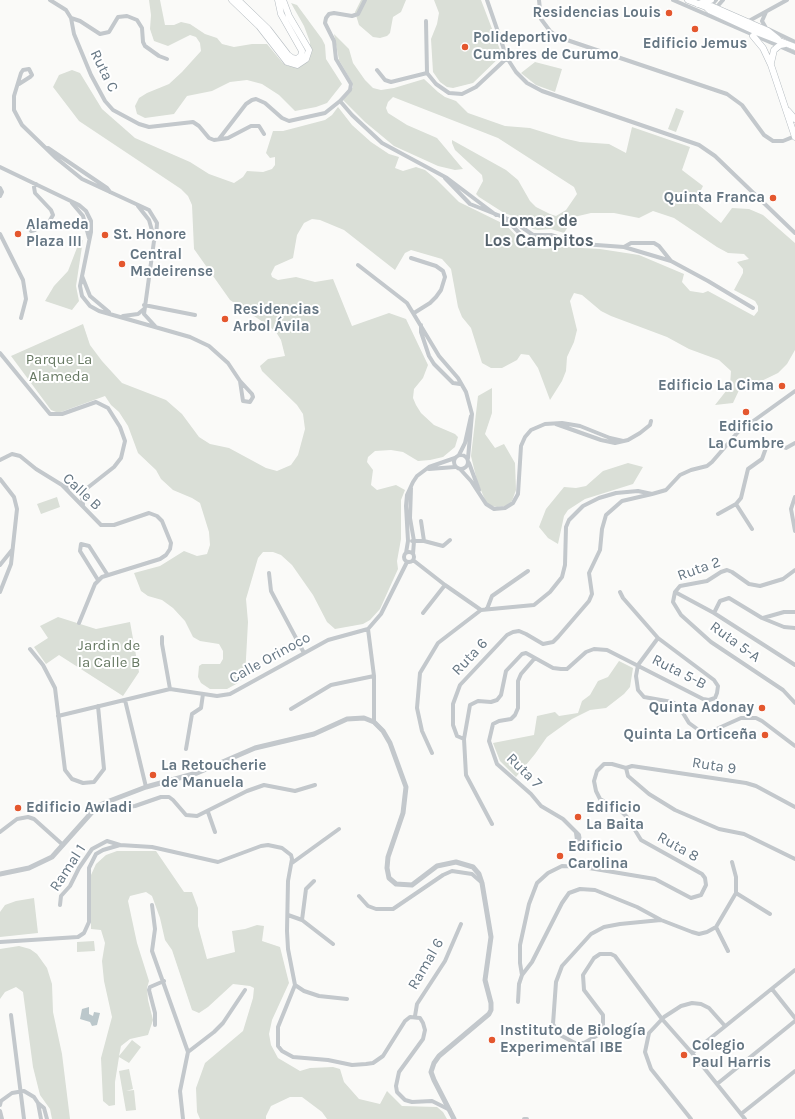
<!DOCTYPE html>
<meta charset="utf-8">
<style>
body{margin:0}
canvas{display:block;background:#fafaf8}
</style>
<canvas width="795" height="1119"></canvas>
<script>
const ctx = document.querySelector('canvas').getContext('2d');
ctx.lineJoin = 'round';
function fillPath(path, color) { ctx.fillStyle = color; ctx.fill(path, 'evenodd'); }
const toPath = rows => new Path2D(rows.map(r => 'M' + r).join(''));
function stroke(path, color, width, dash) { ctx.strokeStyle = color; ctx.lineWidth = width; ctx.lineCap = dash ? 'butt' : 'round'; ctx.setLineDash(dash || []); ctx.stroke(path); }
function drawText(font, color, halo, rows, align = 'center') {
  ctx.font = font + ' Karla,sans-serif'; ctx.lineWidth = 4; ctx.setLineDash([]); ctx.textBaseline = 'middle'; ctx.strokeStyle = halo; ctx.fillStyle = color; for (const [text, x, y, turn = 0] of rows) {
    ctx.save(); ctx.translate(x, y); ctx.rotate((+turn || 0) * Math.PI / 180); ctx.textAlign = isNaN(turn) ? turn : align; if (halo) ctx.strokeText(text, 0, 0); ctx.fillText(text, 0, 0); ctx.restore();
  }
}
fillPath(toPath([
 [149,0,160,0,165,25,174,25,181,22,190,24,205,34,217,38,222,44,234,47,252,44,267,44,282,62,288,66,298,66,310,47,310,42,304,26,291,3,297,5,322,39,325,45,326,59,342,84,327,103,316,107,295,111,279,95,262,84,247,80,230,82,212,91,187,96,174,114,145,118,137,114,135,106,139,98,147,93,169,84,182,72,201,51,200,43,196,37,190,35,168,46,154,41,150,29,151,15],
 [361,0,406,0,401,12,393,17,390,33,387,36,380,38,373,37,359,25,355,12],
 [434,0,481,0,502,55,473,83,453,88,447,87,440,82,433,72,431,39,437,24,439,13],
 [334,34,349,49,353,63,365,80,373,88,381,90,394,88,424,79,438,92,445,97,456,101,468,113,505,126,530,128,562,138,580,142,609,144,626,153,632,127,690,147,682,170,703,186,695,202,721,223,732,208,749,209,763,215,795,243,795,350,787,364,778,373,745,389,741,386,733,403,715,405,730,386,731,371,719,360,689,349,667,337,611,316,601,311,582,295,574,293,570,301,577,330,574,342,567,357,566,371,562,381,550,400,538,368,529,355,521,354,517,360,502,368,491,368,482,363,471,328,462,317,458,307,451,269,442,259,411,250,405,253,395,270,344,230,320,220,312,219,304,223,297,235,293,258,275,266,271,274,272,277,278,280,296,277,315,282,333,279,352,326,389,313,406,319,428,365,423,378,414,389,413,398,416,405,421,413,434,425,455,434,458,437,455,447,443,457,430,460,418,461,403,452,391,450,375,451,368,457,367,462,373,470,371,485,377,490,396,485,405,490,401,500,401,539,397,561,398,569,380,609,370,620,363,624,335,629,327,622,313,595,292,565,281,555,273,552,263,552,258,558,246,599,248,622,245,677,238,683,227,689,210,689,201,683,198,677,199,666,202,664,220,664,223,659,223,651,219,644,200,641,193,637,185,621,173,608,162,600,148,596,141,591,134,573,160,566,184,551,197,556,207,554,210,545,209,532,200,503,192,498,173,490,161,479,156,470,138,453,128,426,119,412,111,405,105,396,61,412,56,412,51,410,11,356,83,324,90,345,102,361,122,383,166,400,182,414,199,437,210,444,229,448,266,468,277,471,291,465,298,455,305,429,303,414,297,405,262,371,260,366,268,359,285,356,281,340,276,332,266,324,230,300,194,249,192,205,188,196,181,189,79,121,53,87,59,75,72,70,80,73,102,109,135,138,190,162,209,174,234,183,243,177,247,171,263,172,272,169,275,165,275,157,270,158,266,153,273,131,283,131,325,120,332,115,338,107,352,125,371,142,389,154,399,157,395,168,403,171,416,167,425,170,437,180,459,202,506,225,519,239,530,246,543,249,564,247,600,249,639,255,684,274,682,282,690,291,703,293,708,291,754,316,758,311,758,306,755,301,734,290,743,273,743,269,737,262,749,259,744,254,728,253,717,247,674,218,653,211,639,218,614,213,591,213,574,217,564,233,551,229,538,230,533,229,516,217,504,213,479,197,476,194,483,181,482,175,455,150,452,143,452,140,506,170,518,180,530,201,536,207,550,214,556,216,566,210,577,194,574,187,498,138,393,97,388,102,386,108,388,113,407,125,437,138,463,169,455,170,438,166,394,146,365,122,343,100,353,87,353,84,339,60],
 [535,62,562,69,555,92,536,85,521,73],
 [676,108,684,111,676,132,668,129],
 [80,240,83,240,76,286,79,301,72,310,45,301,54,286,68,271],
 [492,388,492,413,485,434,495,448,504,444,515,463,516,490,512,501,506,506,497,507,491,506,486,502,477,481,471,456,478,396],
 [628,463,643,467,633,484,585,499,568,510,564,516,558,544,548,538,539,527,546,509,564,487,576,488,586,486,603,471],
 [57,497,60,507,41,514,37,504],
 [58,617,96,629,130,622,139,672,123,696,59,655,46,664,34,647,48,638,40,626],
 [619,661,633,668,630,687,624,694,606,708,590,710,572,719,547,737,535,754,516,777,500,761,493,743,534,735,537,716,555,712,559,716,578,713,582,701,590,695,598,681,608,677],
 [117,851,156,851,184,892,192,892,198,908,198,926,207,959,235,952,232,931,245,929,257,925,264,926,262,941,280,947,289,983,272,1020,269,1034,271,1045,278,1058,300,1071,310,1068,333,1067,340,1069,344,1082,359,1099,380,1104,387,1091,402,1106,437,1107,443,1112,447,1119,327,1119,322,1112,302,1097,290,1097,271,1106,266,1116,266,1119,200,1119,197,1112,196,1088,205,1063,243,1031,253,998,254,988,250,986,233,984,208,1007,199,1013,192,1010,172,950,165,940,160,918,152,896,146,892,130,896,128,901,137,943,149,981,147,988,148,1000,153,1020,148,1035,130,1039,121,1046,119,1056,132,1040,141,1047,129,1063,119,1057,115,1082,115,1105,109,1106,103,1101,101,1058,112,1017,104,981,102,961,105,943,101,930,91,929,91,875,96,864,106,855],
 [34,898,38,933,0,937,0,912,5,905,16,901],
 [94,941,95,951,77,952,77,942],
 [19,946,30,949,37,954,47,968,52,984,53,1012,62,1054,70,1119,52,1119,50,1109,40,1095,33,1067,23,992,16,987,5,992,0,999,0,949],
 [129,1069,133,1089,126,1091,134,1090,136,1110,126,1111,119,1071]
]), '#dadfd7');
fillPath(toPath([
 [89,1007,89,1014,93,1016,94,1012,100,1013,97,1025,92,1026,90,1022,80,1019,82,1009]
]), '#bbc7cb');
const secondary = toPath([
 [232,0,259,26,287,62,297,65,306,59,309,50,289,16,283,0],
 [238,0,268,29,288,55,292,58,297,59,301,56,302,51,281,14,278,0],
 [688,0,706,7,709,10,759,33,795,47],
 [698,4,711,0],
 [706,7,711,6,768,31,778,39],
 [753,36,763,48,771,65,795,137],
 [771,63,774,50,780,45,785,44],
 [788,111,795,119]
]);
stroke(secondary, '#b3babf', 7);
stroke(toPath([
 [50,0,66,10,71,18,74,34,91,75,105,101,113,110,139,124,149,127,193,122,199,126,209,138,214,140,228,138,251,126,259,126,264,134],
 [487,0,507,58,516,72,527,83,542,91,699,145,715,156,795,233],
 [539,0,541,19,550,31,558,37,727,94,742,105,764,135,773,141,783,141,795,136],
 [673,0,795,53],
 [710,7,716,0],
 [715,9,723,0],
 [766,12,762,21,766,28,795,42],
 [71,18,80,21,100,34,109,32,118,17,127,16,137,20,142,28,143,42,145,46,159,56,167,59],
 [426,21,427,73,436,84,449,93,462,94,476,87,507,58],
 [747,22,787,0],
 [377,70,385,80,391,82,427,73],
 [19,84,30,77,32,75,29,69,23,70,21,73,14,96,14,110,22,125,56,158,82,179,149,210,157,223,156,238,154,241],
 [340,101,352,115,382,143,447,178,496,215],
 [219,139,246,104,252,100,256,99,265,103,282,118,289,121,325,113,340,101,350,90,351,84,336,59,334,41,325,23,326,18,329,14,334,13,352,16,358,14,365,0],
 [48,148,107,188,110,192],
 [0,167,79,205,86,211,91,221,91,232,80,286,82,296,90,306,99,311,190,337,209,346,228,363,240,381,252,394,253,397,250,402,243,401,240,381],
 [445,178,470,204,513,221,533,235,551,235,573,242],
 [36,184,34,187,35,193,51,210,53,215,49,222,36,227,35,230,31,231,29,228,32,224,36,227],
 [0,188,2,192,0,196],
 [72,203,83,216,89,238],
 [138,206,149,220,153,234,154,241,144,314,155,326],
 [506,219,526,240,537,245,569,243,624,247,671,261,708,281,753,308],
 [0,234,23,280,26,299,21,318],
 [624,247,631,243,654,243,659,246,671,261],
 [411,258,436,266,443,271,445,277,441,290,436,297,430,303,414,313],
 [358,265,407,303,439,356,458,378,466,392,472,414,468,458],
 [82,276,90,296,109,312],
 [144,305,195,315],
 [123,316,138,314,144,309],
 [421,325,421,332,429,356,434,364,453,383,460,384],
 [0,353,50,414,62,414,96,402,108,408,120,427,125,441,121,458,114,467,86,489,82,496,83,505],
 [556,424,601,440,615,443,628,440,640,433,650,425,651,421],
 '454 462a7 7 0 1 1 14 0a7 7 0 1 1-14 0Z',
 [459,455,465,443,471,416],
 [0,460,12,454,20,456,36,469,62,485,101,525,114,525,149,513,157,516,162,521,171,543,170,549,166,555,160,559,102,577,95,584,79,623],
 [469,463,479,490],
 [429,469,455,467],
 [460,469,471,481,486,504,494,509,505,508,513,503,518,494,521,446,525,437,531,430,545,424,562,423,580,426,610,438,623,441],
 [0,479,14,497,17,509,11,564,0,592],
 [65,486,75,489,86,489],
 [411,488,410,518,414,541,413,554],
 [795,497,791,509,795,531],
 [736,504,752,529],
 [718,514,736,504,741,498,748,469,762,459,767,445,773,443,786,448,795,443],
 [412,541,424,541,421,521],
 [424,541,443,546,450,540],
 '404 557a5 5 0 1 1 10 0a5 5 0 1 1-10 0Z',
 [406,553,408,541,406,506,407,495,413,482,417,476,429,467,455,458],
 [413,560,445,585,481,610,534,605,550,592,562,577,565,565,566,527,569,520,583,506,599,498,616,493,638,491,652,494,666,490,680,475,691,470,707,466,712,462,738,432,795,391],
 [0,565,12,550],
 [795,570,783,579,760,586,749,584,732,572,727,570,721,572,707,581,680,586,675,592,673,602,681,615,711,642,783,690,795,703],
 [269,573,271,591,304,653],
 [98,580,80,551,81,544,89,546,107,574],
 [620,592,623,598,658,638,714,680,718,686,717,693,715,698,709,700,703,699,607,650,594,649,586,652,567,669,561,669,553,668,526,653,522,654,506,671,501,695,497,700,491,702,478,701,470,705,464,739,457,736,453,725,453,704,460,685,507,635,513,632,519,631,526,634,543,644,553,642,558,637,589,601,592,594,589,573,600,550,602,529,606,515,622,501,652,494],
 [675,592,714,613,795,665],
 [487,609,492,596,528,571],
 [423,613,445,585],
 [714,613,720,601,729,598,762,618,784,627,795,628],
 [763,618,784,612,795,612],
 [368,629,374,676,374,722],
 [162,637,162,644,170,689],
 [658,638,638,665,636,676,638,690,644,697,672,702,678,705,689,723,700,731,712,731,741,718,756,718,762,721,795,746],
 [30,649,43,665,55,688,65,770,72,779,83,783,94,782,104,769,98,706],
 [535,658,521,674,518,681,518,708,515,715,511,719,499,721,493,724,489,741,497,764,531,794,541,806,563,819,579,835,580,841,577,840,576,833],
 [125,700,146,787],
 [291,709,331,685,374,676],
 [58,716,170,689,217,696,230,694,328,640,368,629,381,614,407,562],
 [464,739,466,775,492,824],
 [186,749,192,714,201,708,203,694],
 [432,753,422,731,417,708,420,673,438,643,481,610],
 [626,768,632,766,746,783,756,786,795,807],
 [94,811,135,806,161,797,169,797,173,800,186,815,197,816,247,791,264,785,295,791,315,785],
 [208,812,215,832],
 [0,832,17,819,28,817,34,819,63,845],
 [292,863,339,829],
 [736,893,770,914],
 [359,896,368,906,376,909,393,909,443,875,452,871,472,874,480,881],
 [60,905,61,896,70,886,79,868,92,849,107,841,120,845],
 [152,905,155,929,152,951,188,1052,180,1091,183,1119],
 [288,915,302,920,333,944],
 [302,920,306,889,314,881],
 [661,920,620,924,604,927,591,934,562,966,556,982,553,1024,560,1035,575,1043,584,1043,598,1035,603,1026,603,1015,584,990,583,975,594,958,600,954,611,954,615,956,662,1019,692,1053,745,1119],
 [716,927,728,951],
 [0,942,78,937,84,933,89,922,89,868,96,854,103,850,120,845,152,847,218,862,261,846,268,845,282,848,291,855,292,859,288,881,287,931,288,949,295,985,278,1027,278,1046,282,1051,293,1057,328,1060,352,1065,366,1064,373,1063,383,1056,405,1021,410,1017,420,1018,423,1023,425,1030,423,1039,399,1072,396,1086,397,1092,405,1100,412,1102,432,1101,450,1110],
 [522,975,532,962,562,903,569,893,580,889,595,890,637,907,661,920,692,932,699,934,707,932,716,927,736,893,736,877,732,862],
 [295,985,304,991,319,996,347,999],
 [772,989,795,1018],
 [518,1002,519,984,522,975,520,963,520,945,529,904,537,883,548,873,562,866,583,867,655,879,691,898,701,895,706,885,705,878,702,874,641,840,627,817,621,811,600,799,596,791,594,781,597,771,604,764,612,764,626,768,628,776,649,794,675,810,719,829,744,834,795,859],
 [11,1015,24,1119],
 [415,1016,417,1004,445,961,461,924],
 [155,1025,155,1013,149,990,150,987,164,981],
 [188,1052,214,1032,223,1023,245,990],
 [692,1053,795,970],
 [717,1084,795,1021],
 [38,1103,44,1108,47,1119],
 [0,1105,1,1101,12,1093,24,1091,34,1097,38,1103,41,1119],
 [0,1111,2,1119],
 [741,1114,795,1071],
 [524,1119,527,1119],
 [691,1119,651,1069,645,1052,649,1033,664,1017,681,1006,692,1003,701,1004,709,1008,725,1026]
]), '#c3c8cc', 4);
stroke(toPath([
 [0,874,29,868,52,857,93,811,100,805,112,800,146,787,197,773,255,748,314,734,347,719,364,718,374,722,383,731,390,743,406,787,403,813,388,857,387,868,389,878,396,884,412,885,437,866,456,862,473,867,479,874,482,883,491,937,485,980,491,1003,491,1010,489,1014,439,1056,434,1063,431,1072,434,1080,454,1119]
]), '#c3c8cc', 5);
stroke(secondary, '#fff', 6);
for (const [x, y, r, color] of [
 [669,13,4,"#e4572e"],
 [695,29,4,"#e4572e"],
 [465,47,4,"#e4572e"],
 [773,198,4,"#e4572e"],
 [18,234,4,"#e4572e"],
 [105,235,4,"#e4572e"],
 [122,264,4,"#e4572e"],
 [225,319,4,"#e4572e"],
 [782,386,4,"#e4572e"],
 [746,412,4,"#e4572e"],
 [762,708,4,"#e4572e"],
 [765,735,4,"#e4572e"],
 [153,775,4,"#e4572e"],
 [18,808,4,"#e4572e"],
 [578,817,4,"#e4572e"],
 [560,856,4,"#e4572e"],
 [492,1040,4,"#e4572e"],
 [684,1055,4,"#e4572e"]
]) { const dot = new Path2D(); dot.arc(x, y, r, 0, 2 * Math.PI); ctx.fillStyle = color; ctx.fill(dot); stroke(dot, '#fff', 1.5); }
drawText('bold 15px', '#657683', '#fff', [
 ["Residencias Louis",661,13,"right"],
 ["Polideportivo",473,38],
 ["Cumbres de Curumo",473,55],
 ["Edificio Jemus",695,44,"center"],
 ["Quinta Franca",765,198,"right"],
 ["Alameda",26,225],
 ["Plaza III",26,242],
 ["St. Honore",113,235],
 ["Central",130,255],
 ["Madeirense",130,272],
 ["Residencias",233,310],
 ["Arbol Ávila",233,327],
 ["Edificio La Cima",774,386,"right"],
 ["Edificio",746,427,"center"],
 ["La Cumbre",746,444,"center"],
 ["Quinta Adonay",754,708,"right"],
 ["Quinta La Orticeña",757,735,"right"],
 ["La Retoucherie",161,766],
 ["de Manuela",161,783],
 ["Edificio Awladi",26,808],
 ["Edificio",586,808],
 ["La Baita",586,825],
 ["Edificio",568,847],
 ["Carolina",568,864],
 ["Instituto de Biología",500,1031],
 ["Experimental IBE",500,1048],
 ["Colegio",692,1046],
 ["Paul Harris",692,1063]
], 'left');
drawText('15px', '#657683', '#fff', [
 ["Ruta C",104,71,64],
 ["Calle B",82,492,43],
 ["Ruta 2",699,569,-20],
 ["Ruta 5-A",735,642,36],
 ["Ruta 6",470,657,-47],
 ["Calle Orinoco",270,658,-29],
 ["Ruta 5-B",679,672,27],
 ["Ruta 9",714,766,9],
 ["Ruta 7",524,771,45],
 ["Ruta 8",678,847,29],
 ["Ramal 1",68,868,-57],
 ["Ramal 6",426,964,-60]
]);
drawText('15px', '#687a64', '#fff', [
 ["Parque La",59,360],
 ["Alameda",59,377],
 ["Jardin de",109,646],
 ["la Calle B",109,663]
]);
drawText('bold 17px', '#57646e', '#fff', [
 ["Lomas de",539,221],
 ["Los Campitos",539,241]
]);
</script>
